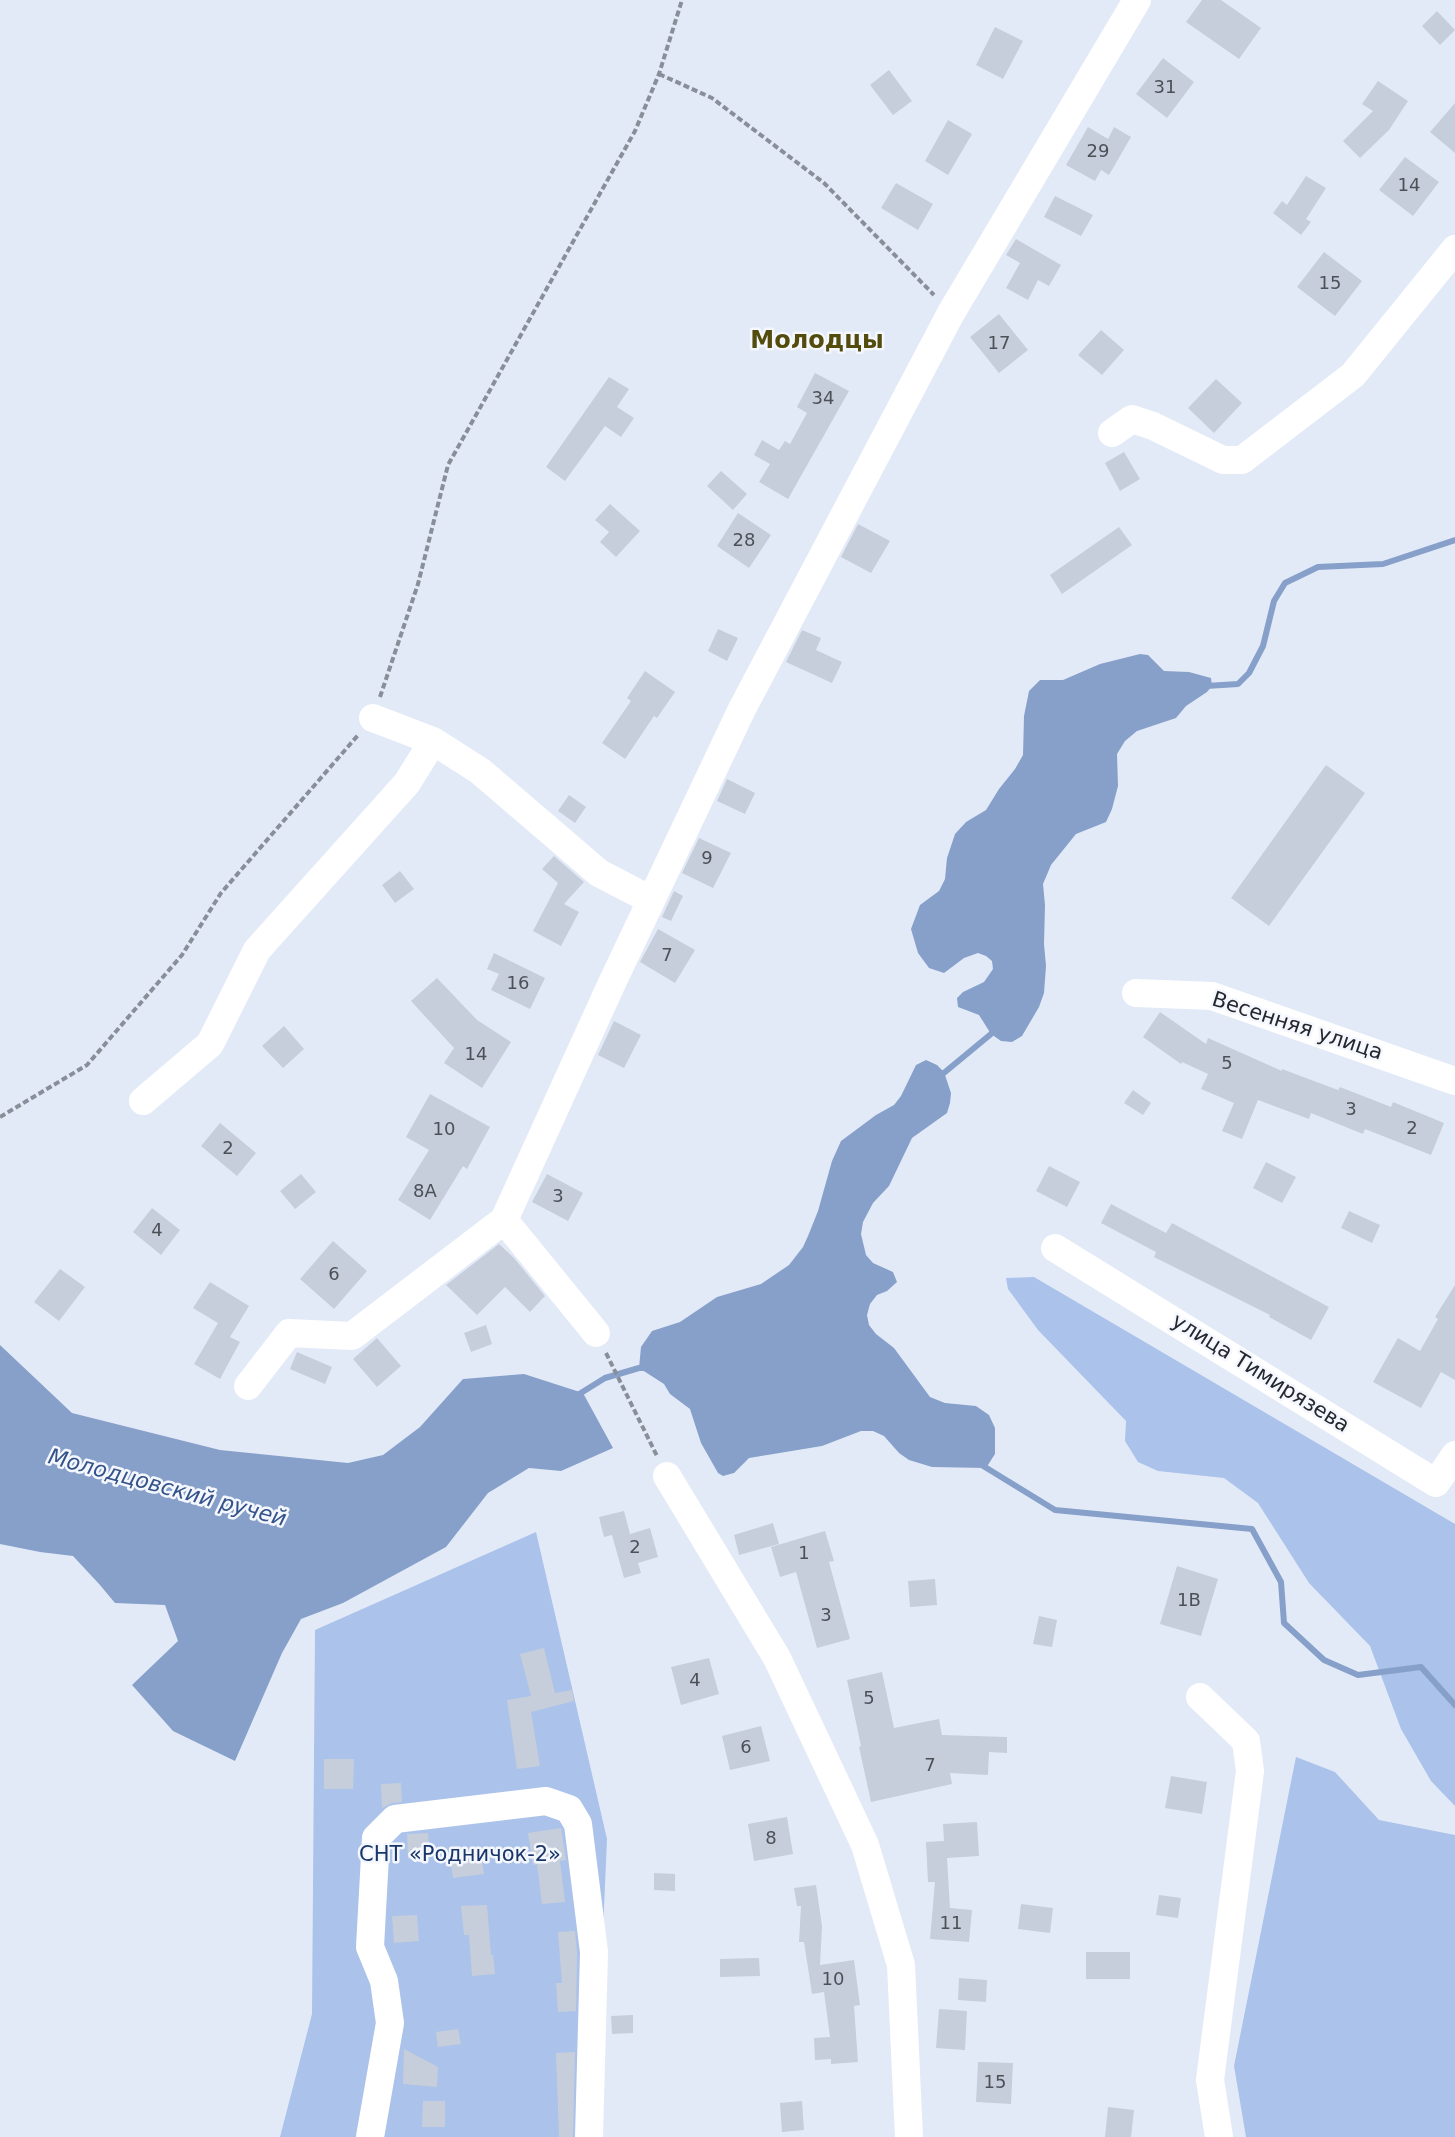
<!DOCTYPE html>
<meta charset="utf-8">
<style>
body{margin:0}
canvas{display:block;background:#e2eaf8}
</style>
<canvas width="1455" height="2137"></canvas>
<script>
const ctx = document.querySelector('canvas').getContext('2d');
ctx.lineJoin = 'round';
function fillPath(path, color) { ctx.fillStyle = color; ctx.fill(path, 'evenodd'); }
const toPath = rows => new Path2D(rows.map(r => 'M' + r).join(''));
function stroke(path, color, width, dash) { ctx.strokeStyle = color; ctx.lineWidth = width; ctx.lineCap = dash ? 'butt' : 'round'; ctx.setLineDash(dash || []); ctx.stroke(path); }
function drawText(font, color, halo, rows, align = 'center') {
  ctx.font = font + ' "DejaVu Sans",sans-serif'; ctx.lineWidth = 5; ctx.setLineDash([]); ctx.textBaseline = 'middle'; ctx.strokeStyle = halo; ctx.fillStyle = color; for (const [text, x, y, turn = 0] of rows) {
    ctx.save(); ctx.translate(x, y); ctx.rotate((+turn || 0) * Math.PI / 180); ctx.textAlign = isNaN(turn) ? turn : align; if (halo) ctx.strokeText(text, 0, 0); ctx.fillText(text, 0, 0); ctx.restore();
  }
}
fillPath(toPath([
 [1034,1277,1455,1524,1455,1806,1431,1781,1401,1729,1370,1646,1309,1583,1258,1503,1224,1478,1158,1471,1138,1462,1125,1441,1126,1421,1038,1330,1008,1289,1006,1278],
 [536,1532,607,1839,594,2137,280,2137,312,2014,315,1630],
 [1296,1757,1335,1772,1379,1820,1455,1835,1455,2137,1246,2137,1234,2066]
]), '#abc2ea');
fillPath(toPath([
 [1140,654,1148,655,1164,671,1189,672,1211,678,1212,686,1207,692,1186,706,1176,718,1137,731,1125,741,1117,754,1118,786,1112,809,1106,822,1076,834,1051,865,1043,884,1045,905,1044,944,1046,966,1044,993,1039,1007,1022,1036,1012,1042,1001,1041,991,1034,979,1015,958,1007,957,998,963,992,984,982,993,969,992,961,986,956,978,953,964,958,944,973,929,968,918,953,911,929,920,905,939,891,945,879,947,858,955,834,966,822,986,810,999,789,1015,769,1023,755,1024,716,1029,691,1040,680,1063,680,1100,664],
 [926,1060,937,1065,944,1072,951,1093,950,1103,947,1113,912,1138,889,1186,873,1203,863,1222,861,1234,866,1255,873,1263,893,1272,897,1282,887,1291,877,1295,870,1304,867,1315,869,1325,876,1334,894,1348,930,1397,945,1403,976,1406,989,1415,995,1428,995,1454,986,1468,932,1467,909,1460,899,1453,884,1436,873,1431,861,1431,822,1446,749,1458,734,1473,723,1476,718,1473,701,1443,690,1409,670,1394,664,1384,639,1368,641,1347,652,1331,680,1322,717,1297,761,1284,789,1265,803,1247,808,1236,818,1211,832,1161,841,1141,876,1115,894,1105,901,1096,916,1065],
 [0,1345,72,1413,220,1450,348,1463,383,1455,420,1427,463,1379,524,1374,583,1393,613,1448,561,1471,529,1468,488,1493,446,1547,343,1603,301,1619,282,1653,235,1761,173,1731,132,1685,178,1641,165,1605,115,1603,100,1585,73,1556,40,1552,0,1544]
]), '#87a0ca');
stroke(toPath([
 [1206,686,1238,684,1249,673,1263,646,1274,601,1285,583,1318,567,1383,564,1455,540],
 [939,1077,991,1034,994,1029],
 [576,1396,605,1378,639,1368,646,1368],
 [980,1464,1055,1510,1252,1529,1281,1582,1284,1623,1324,1660,1358,1675,1421,1667,1455,1705]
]), '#87a0ca', 6);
fillPath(toPath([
 [1202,0,1221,0,1261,28,1239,59,1186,22],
 [1437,11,1455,30,1440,45,1422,26],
 [995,27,1023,41,1003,79,976,65],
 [1163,58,1194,82,1167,118,1136,94],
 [889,70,912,101,893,115,870,85],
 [1378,81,1408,101,1389,130,1360,158,1343,141,1373,111,1362,104],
 [1455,103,1455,153,1430,132],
 [948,120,972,134,948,175,925,161],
 [1088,127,1108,139,1114,127,1131,137,1109,175,1101,170,1095,181,1066,165],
 [1405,157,1439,182,1413,216,1379,190],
 [1306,176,1326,188,1306,219,1311,222,1301,235,1273,213,1282,201,1287,205],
 [896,183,933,204,918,230,881,208],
 [1055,196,1093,215,1081,236,1044,217],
 [1016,239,1061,265,1049,286,1038,280,1028,300,1006,288,1020,263,1006,255],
 [1324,252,1362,281,1335,316,1297,287],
 [999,314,1028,350,999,373,970,337],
 [1101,330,1124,350,1102,375,1078,355],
 [815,373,849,391,788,499,759,482,770,464,754,455,762,440,779,450,785,441,790,444,807,413,797,407],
 [609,377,629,389,617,407,634,418,621,437,605,426,565,481,546,467],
 [1216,379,1242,403,1214,433,1188,408],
 [1124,452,1140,479,1120,491,1105,463],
 [721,471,747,494,733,510,707,486],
 [610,504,640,531,616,557,600,542,609,532,595,520],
 [738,513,771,535,749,568,717,546],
 [858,524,890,541,871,573,841,557],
 [1119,527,1132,545,1062,594,1050,575],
 [718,629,738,638,727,661,708,651],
 [802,630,821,638,816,650,842,662,832,683,786,662],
 [645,671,675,692,657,718,654,716,625,759,602,743,631,701,627,698],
 [1326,765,1365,793,1269,926,1231,898],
 [727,779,755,793,745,814,717,801],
 [569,795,586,807,575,823,558,811],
 [699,838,731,853,713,888,682,873],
 [554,856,584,882,564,904,579,912,561,946,533,931,558,883,542,869],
 [400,871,414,889,395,903,382,885],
 [674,891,683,896,671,921,662,917],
 [658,929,695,950,675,983,640,962],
 [494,953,545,978,530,1009,491,990,499,974,487,969],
 [437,978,477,1020,511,1042,482,1088,444,1063,454,1048,411,1001],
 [1160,1012,1206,1044,1208,1038,1282,1071,1282,1069,1338,1090,1340,1087,1391,1107,1393,1102,1444,1123,1431,1155,1365,1129,1363,1134,1311,1113,1309,1119,1258,1100,1242,1139,1222,1131,1234,1103,1201,1089,1208,1074,1182,1062,1181,1064,1143,1037],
 [614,1021,641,1035,624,1068,598,1055],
 [284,1026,304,1049,283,1068,262,1046],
 [1133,1090,1151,1103,1143,1115,1124,1103],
 [430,1094,490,1127,467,1169,463,1166,430,1220,398,1200,429,1150,406,1137],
 [220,1123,256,1153,237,1176,201,1146],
 [1266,1162,1296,1177,1282,1203,1253,1188],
 [1049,1166,1080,1182,1067,1207,1036,1191],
 [301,1174,316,1192,295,1209,280,1191],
 [547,1174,583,1193,568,1221,532,1202],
 [1111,1204,1166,1233,1172,1223,1329,1307,1311,1340,1269,1317,1270,1315,1154,1257,1156,1252,1101,1223],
 [152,1208,180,1230,161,1255,133,1232],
 [1349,1211,1380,1225,1372,1243,1341,1228],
 [333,1241,367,1271,334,1309,300,1279],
 [499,1244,514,1258,545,1296,530,1312,505,1287,477,1315,446,1285],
 [60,1269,85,1287,59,1321,34,1302],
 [210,1282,249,1306,230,1337,240,1342,220,1379,194,1364,218,1323,193,1308],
 [1455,1285,1455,1380,1441,1372,1421,1408,1373,1382,1398,1338,1420,1351,1438,1319,1435,1317],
 [486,1325,492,1344,471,1352,464,1333],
 [377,1338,401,1366,377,1387,353,1359],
 [297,1352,332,1367,325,1384,290,1369],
 [624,1511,630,1534,650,1528,658,1557,638,1563,641,1573,624,1578,612,1535,604,1537,599,1517],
 [773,1523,779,1544,739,1555,734,1535],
 [825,1531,834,1561,829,1562,850,1639,817,1648,796,1572,780,1577,771,1547],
 [1177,1566,1218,1579,1201,1636,1160,1624],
 [935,1579,937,1605,910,1607,908,1581],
 [1039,1616,1057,1620,1052,1647,1033,1644],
 [544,1648,555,1693,572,1690,574,1701,531,1712,540,1766,517,1769,507,1700,531,1696,520,1654],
 [709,1658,719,1694,681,1705,671,1667],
 [882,1672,894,1728,939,1719,942,1735,1007,1737,1007,1753,989,1752,988,1775,950,1773,952,1784,871,1802,859,1747,861,1746,847,1680],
 [761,1726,770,1761,730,1770,722,1736],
 [324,1759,354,1759,353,1789,324,1789],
 [1171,1776,1207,1782,1202,1814,1165,1808],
 [401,1783,402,1802,392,1803,382,1808,381,1784],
 [787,1817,793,1854,754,1861,748,1824],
 [977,1822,979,1856,947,1858,950,1908,972,1910,969,1942,930,1939,935,1882,928,1882,926,1842,944,1841,943,1824],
 [561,1828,566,1860,560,1861,565,1902,542,1904,537,1864,533,1865,528,1833],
 [428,1833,430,1857,408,1859,407,1834],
 [480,1848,484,1874,453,1878,449,1852],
 [654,1873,675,1874,675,1891,654,1890],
 [816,1885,822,1926,820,1965,854,1960,860,2005,854,2006,858,2062,831,2064,831,2059,815,2060,814,2038,830,2037,824,1992,812,1994,804,1942,799,1942,801,1906,797,1906,794,1888],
 [1159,1895,1181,1898,1178,1918,1156,1915],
 [1021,1904,1053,1908,1050,1933,1018,1929],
 [487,1905,491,1955,493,1955,495,1974,472,1976,469,1935,464,1935,461,1906],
 [417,1915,419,1941,394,1943,392,1916],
 [575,1931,577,1953,576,2011,558,2012,556,1983,562,1983,558,1932],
 [1086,1952,1130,1952,1130,1979,1086,1979],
 [759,1958,760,1976,720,1977,720,1959],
 [959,1978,987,1980,986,2002,958,2000],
 [939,2009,967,2011,965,2050,936,2048],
 [633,2015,633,2033,612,2034,611,2016],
 [458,2029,461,2044,438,2047,436,2032],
 [404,2049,438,2067,437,2087,403,2084],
 [575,2052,573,2137,559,2137,556,2053],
 [978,2062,1013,2063,1011,2104,976,2102],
 [423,2101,445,2101,445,2127,422,2127],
 [802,2101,804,2130,782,2132,780,2103],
 [1108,2107,1134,2110,1131,2137,1105,2137]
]), '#c6cedb');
stroke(toPath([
 [659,74,712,98,824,183,934,295],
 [380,697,418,584,448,465,635,131,659,74,682,0],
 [0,1117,87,1065,182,955,221,893,359,734],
 [606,1353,657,1456]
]), '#898f99', 4, [6, 3]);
stroke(toPath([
 [1112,433,1132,419,1153,426,1223,460,1242,460,1353,375,1455,249],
 [433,741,480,771,599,873,651,900],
 [1136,993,1212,996,1455,1081],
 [143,1101,210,1044,257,950,407,783,433,741,373,718],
 [504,1220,596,1333],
 [1055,1248,1436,1483,1455,1455],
 [248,1386,289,1333,352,1336,504,1220,612,983,742,709,951,313,1137,0],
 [667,1476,777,1658,865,1845,901,1965,909,2137],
 [1200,1697,1246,1741,1250,1771,1210,2080,1219,2137],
 [370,2137,390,2023,384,1981,370,1947,376,1838,395,1819,546,1801,569,1809,578,1824,594,1952,589,2137]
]), '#fff', 28);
drawText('18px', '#4c5158', null, [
 ["31",1165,88],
 ["29",1098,152],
 ["14",1409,186],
 ["15",1330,284],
 ["17",999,344],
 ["34",823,399],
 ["28",744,541],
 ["9",707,859],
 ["7",667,956],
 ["16",518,984],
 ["14",476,1055],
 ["5",1227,1064],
 ["3",1351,1110],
 ["2",1412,1129],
 ["10",444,1130],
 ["2",228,1149],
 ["8А",425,1192],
 ["3",558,1197],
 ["4",157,1231],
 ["6",334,1275],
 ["2",635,1548],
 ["1",804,1554],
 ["1В",1189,1601],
 ["3",826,1616],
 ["4",695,1681],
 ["5",869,1699],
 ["6",746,1748],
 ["7",930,1766],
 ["8",771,1839],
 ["11",951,1924],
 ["10",833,1980],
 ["15",995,2083]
]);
drawText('21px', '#24272c', '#f4f7fd', [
 ["Весенняя улица",1297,1027,18],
 ["улица Тимирязева",1260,1374,32]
]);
drawText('21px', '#19366a', '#f4f7fd', [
 ["СНТ «Родничок-2»",460,1856]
]);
drawText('italic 22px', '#34538a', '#f4f7fd', [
 ["Молодцовский ручей",167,1489,15]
]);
drawText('bold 24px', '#534c0c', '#f4f7fd', [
 ["Молодцы",817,342]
]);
</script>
